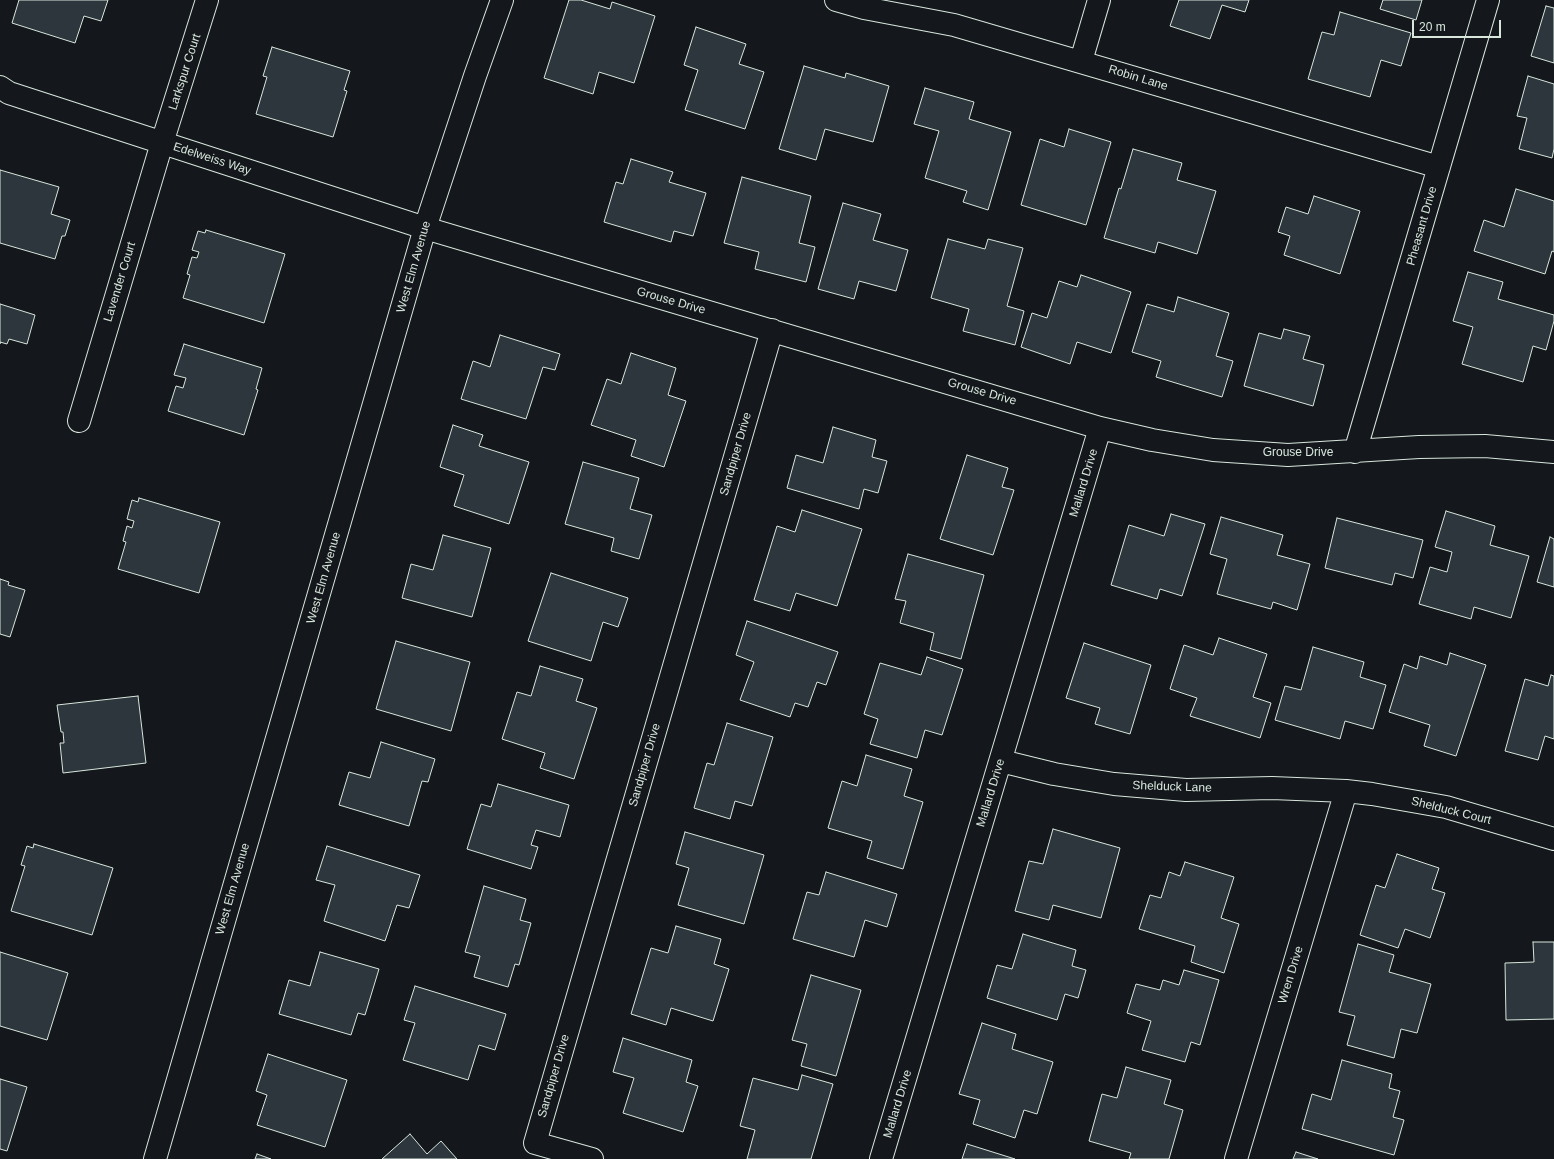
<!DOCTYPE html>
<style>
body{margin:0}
#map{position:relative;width:1554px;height:1159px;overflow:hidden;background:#14181c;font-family:Arial,sans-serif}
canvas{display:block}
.scale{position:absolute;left:1412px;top:20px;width:89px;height:18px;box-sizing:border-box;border:2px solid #d8e6dc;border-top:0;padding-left:5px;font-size:12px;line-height:14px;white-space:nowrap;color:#d8e6dc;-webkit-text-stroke:3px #14181c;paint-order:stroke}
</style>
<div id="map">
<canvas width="1554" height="1159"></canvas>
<div class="scale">20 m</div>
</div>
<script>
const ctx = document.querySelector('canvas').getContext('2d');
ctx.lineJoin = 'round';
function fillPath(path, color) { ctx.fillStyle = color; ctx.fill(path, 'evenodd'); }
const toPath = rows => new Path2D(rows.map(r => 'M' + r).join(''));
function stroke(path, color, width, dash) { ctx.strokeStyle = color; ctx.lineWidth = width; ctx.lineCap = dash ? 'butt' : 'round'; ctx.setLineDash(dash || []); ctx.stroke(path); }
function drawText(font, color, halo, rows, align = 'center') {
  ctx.font = font + ' Arial,sans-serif'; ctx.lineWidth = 3; ctx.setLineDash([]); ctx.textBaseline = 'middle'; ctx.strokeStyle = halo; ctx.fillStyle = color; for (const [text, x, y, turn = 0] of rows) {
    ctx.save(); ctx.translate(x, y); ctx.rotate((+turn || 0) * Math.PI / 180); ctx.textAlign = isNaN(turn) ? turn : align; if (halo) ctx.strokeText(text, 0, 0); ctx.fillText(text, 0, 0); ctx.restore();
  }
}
const building = toPath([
 [19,0,108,0,101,21,84,16,75,43,12,23,19,0],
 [569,0,581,0,610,9,612,2,655,16,634,83,599,72,593,94,544,78,569,0],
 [1179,0,1249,0,1245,12,1222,5,1210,39,1170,26,1179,0],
 [1383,0,1422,0,1416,20,1380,9,1383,0],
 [1546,6,1554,8,1554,63,1531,56,1546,6],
 [1340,12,1411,33,1401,66,1381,60,1370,97,1308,79,1322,32,1334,35,1340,12],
 [696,27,746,44,739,64,764,72,745,129,685,110,698,70,684,65,696,27],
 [272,47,350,71,344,90,347,91,333,137,256,114,267,77,263,76,272,47],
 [804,66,845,78,846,73,889,86,873,142,825,129,816,160,779,149,804,66],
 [1528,76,1554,84,1554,149,1552,158,1519,149,1527,118,1517,116,1528,76],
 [925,88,974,102,969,119,1011,132,988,210,963,202,967,191,925,178,939,131,914,124,925,88],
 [1069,129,1111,142,1086,225,1021,205,1040,139,1064,147,1069,129],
 [1133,149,1182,163,1177,180,1216,191,1197,254,1158,242,1155,253,1104,238,1119,188,1121,189,1133,149],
 [631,159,673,172,669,182,706,193,693,236,674,231,671,242,604,222,616,182,623,184,631,159],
 [0,170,59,187,51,214,70,220,65,236,62,236,55,259,0,243,0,170],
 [742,177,811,196,799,243,815,247,806,282,755,269,759,252,724,243,742,177],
 [1516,189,1554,201,1554,252,1552,251,1545,274,1474,251,1484,220,1504,227,1516,189],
 [1314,196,1360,211,1340,274,1284,255,1290,236,1278,232,1286,207,1308,214,1314,196],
 [843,203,881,214,873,240,908,250,896,291,859,281,854,299,818,289,843,203],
 [206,230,285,254,264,323,183,298,190,275,187,274,192,257,197,258,199,252,192,250,198,231,205,233,206,230],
 [948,239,985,249,988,239,1023,248,1007,306,1024,311,1015,345,963,331,969,309,931,298,948,239],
 [1468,272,1503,282,1498,299,1554,315,1554,321,1546,350,1533,346,1523,382,1462,364,1473,327,1453,321,1468,272],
 [1081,275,1131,292,1111,353,1077,342,1070,364,1021,347,1032,313,1047,318,1059,281,1077,287,1081,275],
 [1178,297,1229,313,1216,356,1233,361,1222,397,1156,377,1161,361,1132,352,1147,304,1174,312,1178,297],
 [0,304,35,315,27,344,9,339,7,344,0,342,0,344,0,304],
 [1284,329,1310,336,1303,359,1324,365,1313,406,1244,386,1259,333,1281,339,1284,329],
 [500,335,560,354,555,370,543,367,526,419,461,399,473,361,490,367,500,335],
 [184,344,262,368,256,389,258,390,244,435,168,411,176,386,183,388,186,378,174,375,184,344],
 [631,353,676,368,668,395,686,401,664,467,631,456,636,440,591,425,607,379,621,384,631,353],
 [453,425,483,435,479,446,529,462,509,524,454,506,464,475,440,467,453,425],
 [833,427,876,440,872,457,887,461,878,493,864,489,859,509,787,488,796,455,823,463,833,427],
 [967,455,1008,468,1002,487,1014,490,993,555,940,539,967,455],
 [583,462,639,478,630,509,652,515,639,559,611,551,614,538,565,524,583,462],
 [139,498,220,522,199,593,118,569,126,542,123,541,127,526,132,528,134,521,127,519,132,500,138,502,139,498],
 [802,510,862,529,837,606,796,593,790,611,754,600,777,526,795,532,802,510],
 [1446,511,1495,526,1490,545,1529,556,1511,618,1474,607,1471,619,1419,604,1430,567,1447,572,1452,552,1435,547,1446,511],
 [1171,514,1205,524,1182,596,1160,589,1157,599,1111,585,1129,525,1164,536,1171,514],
 [1221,517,1283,535,1277,555,1310,564,1297,610,1273,602,1271,609,1217,594,1227,559,1210,554,1221,517],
 [1337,518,1423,540,1413,578,1395,573,1392,585,1325,568,1337,518],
 [443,535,491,548,472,617,402,598,411,564,433,570,443,535],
 [1550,537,1554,539,1554,587,1537,582,1550,537],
 [908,554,984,575,961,659,930,650,934,633,900,623,906,601,895,599,908,554],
 [551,573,628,598,618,627,603,622,591,661,528,641,551,573],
 [0,579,9,582,8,585,25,590,10,637,0,634,0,579],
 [747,621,838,652,826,685,817,682,808,707,795,703,790,717,740,700,754,662,736,655,747,621],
 [1219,638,1267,654,1253,697,1271,703,1260,738,1190,716,1197,698,1170,689,1184,645,1213,655,1219,638],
 [396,641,470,662,451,731,376,709,396,641],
 [1084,643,1151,665,1130,734,1095,724,1100,708,1066,698,1084,643],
 [1313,647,1364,662,1360,677,1386,685,1373,729,1345,721,1340,739,1275,720,1285,686,1301,690,1313,647],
 [1450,653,1486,665,1456,756,1424,746,1430,725,1389,712,1404,664,1417,669,1420,656,1447,665,1450,653],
 [927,657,963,669,942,735,925,730,917,758,870,744,878,719,864,714,880,663,921,675,927,657],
 [540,666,583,679,576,701,597,708,574,779,540,768,545,753,502,739,517,692,531,696,540,666],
 [1551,675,1554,676,1554,739,1545,736,1538,760,1505,751,1525,679,1548,686,1551,675],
 [138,696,146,763,63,773,60,743,64,743,63,732,61,732,57,705,138,696],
 [727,723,773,737,752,806,735,801,730,819,694,808,707,763,714,765,727,723],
 [381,742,435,759,428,782,422,781,409,826,339,805,349,772,370,778,381,742],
 [866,755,912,769,904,796,923,802,903,869,867,858,872,841,828,828,842,781,857,786,866,755],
 [498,784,569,805,560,837,536,830,531,845,538,847,531,869,467,849,481,804,491,807,498,784],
 [1053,829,1120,848,1101,918,1053,905,1049,920,1015,911,1029,861,1043,864,1053,829],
 [685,832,764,855,744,924,678,905,689,868,676,864,685,832],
 [34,844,113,868,92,935,11,911,25,866,21,865,27,846,33,848,34,844],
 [327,846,420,875,409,908,397,905,385,941,324,921,335,885,316,880,327,846],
 [1397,854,1439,868,1432,889,1445,893,1430,938,1405,929,1398,948,1360,935,1376,885,1385,888,1397,854],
 [1185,862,1234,877,1221,918,1239,924,1224,973,1191,962,1195,946,1139,929,1150,895,1161,898,1169,872,1180,876,1185,862],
 [826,872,897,894,887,927,865,920,854,957,793,939,807,892,819,895,826,872],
 [484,886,526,899,520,920,531,923,519,965,515,964,508,987,474,977,480,956,465,952,484,886],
 [676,926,721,939,714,964,729,969,713,1021,671,1008,666,1025,631,1014,651,948,668,953,676,926],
 [1023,934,1076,950,1072,966,1086,970,1078,998,1065,994,1057,1020,987,998,997,965,1012,969,1023,934],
 [1533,942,1554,942,1554,1019,1506,1020,1505,963,1534,962,1533,942],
 [1358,944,1394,955,1389,972,1431,984,1417,1033,1401,1029,1394,1058,1347,1045,1355,1016,1339,1012,1358,944],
 [0,952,68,973,47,1040,0,1026,0,952],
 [320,952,379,969,365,1015,358,1013,351,1035,279,1014,289,980,310,986,320,952],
 [1184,970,1219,980,1200,1045,1191,1042,1185,1062,1142,1050,1151,1021,1127,1013,1136,984,1160,990,1163,980,1179,985,1184,970],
 [811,975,861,990,836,1076,801,1066,807,1044,792,1040,811,975],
 [415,986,506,1014,495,1050,479,1045,468,1080,403,1060,415,1023,404,1020,415,986],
 [982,1023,1016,1034,1012,1049,1053,1062,1037,1114,1024,1110,1015,1138,973,1124,980,1100,959,1094,982,1023],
 [623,1038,692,1060,686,1082,698,1086,683,1132,623,1113,634,1078,613,1072,623,1038],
 [268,1054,347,1080,325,1147,257,1125,267,1095,256,1091,268,1054],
 [1342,1060,1392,1074,1389,1088,1400,1091,1393,1117,1404,1120,1394,1155,1302,1129,1312,1094,1331,1100,1342,1060],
 [1126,1067,1171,1080,1164,1104,1183,1110,1169,1159,1129,1159,1131,1153,1089,1141,1102,1094,1117,1098,1126,1067],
 [802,1075,833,1084,811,1159,747,1159,755,1130,740,1126,753,1078,798,1090,802,1075],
 [0,1079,27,1087,7,1151,0,1149,0,1079],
 [410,1134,427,1154,441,1141,457,1159,382,1159,410,1134],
 [967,1144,1015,1159,962,1159,967,1144],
 [1296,1152,1318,1159,1293,1159,1296,1152],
 [257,1154,271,1159,255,1159,257,1154]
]);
fillPath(building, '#2c363c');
stroke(building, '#d8e6dc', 1);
const street = toPath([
 [836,0,864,8,954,25,1439,167],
 [1081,61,1099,0],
 [0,87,9,93,425,228,1100,428,1152,440,1213,450,1288,455,1419,447,1485,446,1554,452],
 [79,421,162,143,207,0],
 [1355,452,1488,0],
 [1001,761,1054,774,1114,784,1186,790,1272,788,1346,791,1372,794,1446,807,1554,839],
 [592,1159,535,1143,772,330],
 [881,1159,1100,428],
 [1236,1159,1346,791]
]);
const secondary = toPath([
 [155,1159,425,228,475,76,502,0]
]);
stroke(street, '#d8e6dc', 24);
stroke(secondary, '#d8e6dc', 24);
stroke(street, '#14181c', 22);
stroke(secondary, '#14181c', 22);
drawText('12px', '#d8e6dc', '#14181c', [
 ["Larkspur Court",185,72,-72],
 ["Robin Lane",1138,78,17],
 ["Edelweiss Way",212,159,18],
 ["Pheasant Drive",1422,226,-74],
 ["West Elm Avenue",414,267,-74],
 ["Lavender Court",120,282,-73],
 ["Grouse Drive",671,301,16],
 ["Grouse Drive",982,392,16],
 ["Grouse Drive",1298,453],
 ["Sandpiper Drive",736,454,-74],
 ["Mallard Drive",1084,483,-73],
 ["West Elm Avenue",324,578,-74],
 ["Sandpiper Drive",645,765,-74],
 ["Shelduck Lane",1172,787,2],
 ["Mallard Drive",991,793,-73],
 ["Shelduck Court",1451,811,14],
 ["West Elm Avenue",233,889,-74],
 ["Wren Drive",1291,975,-73],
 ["Sandpiper Drive",554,1076,-74],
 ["Mallard Drive",898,1104,-73]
]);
</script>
